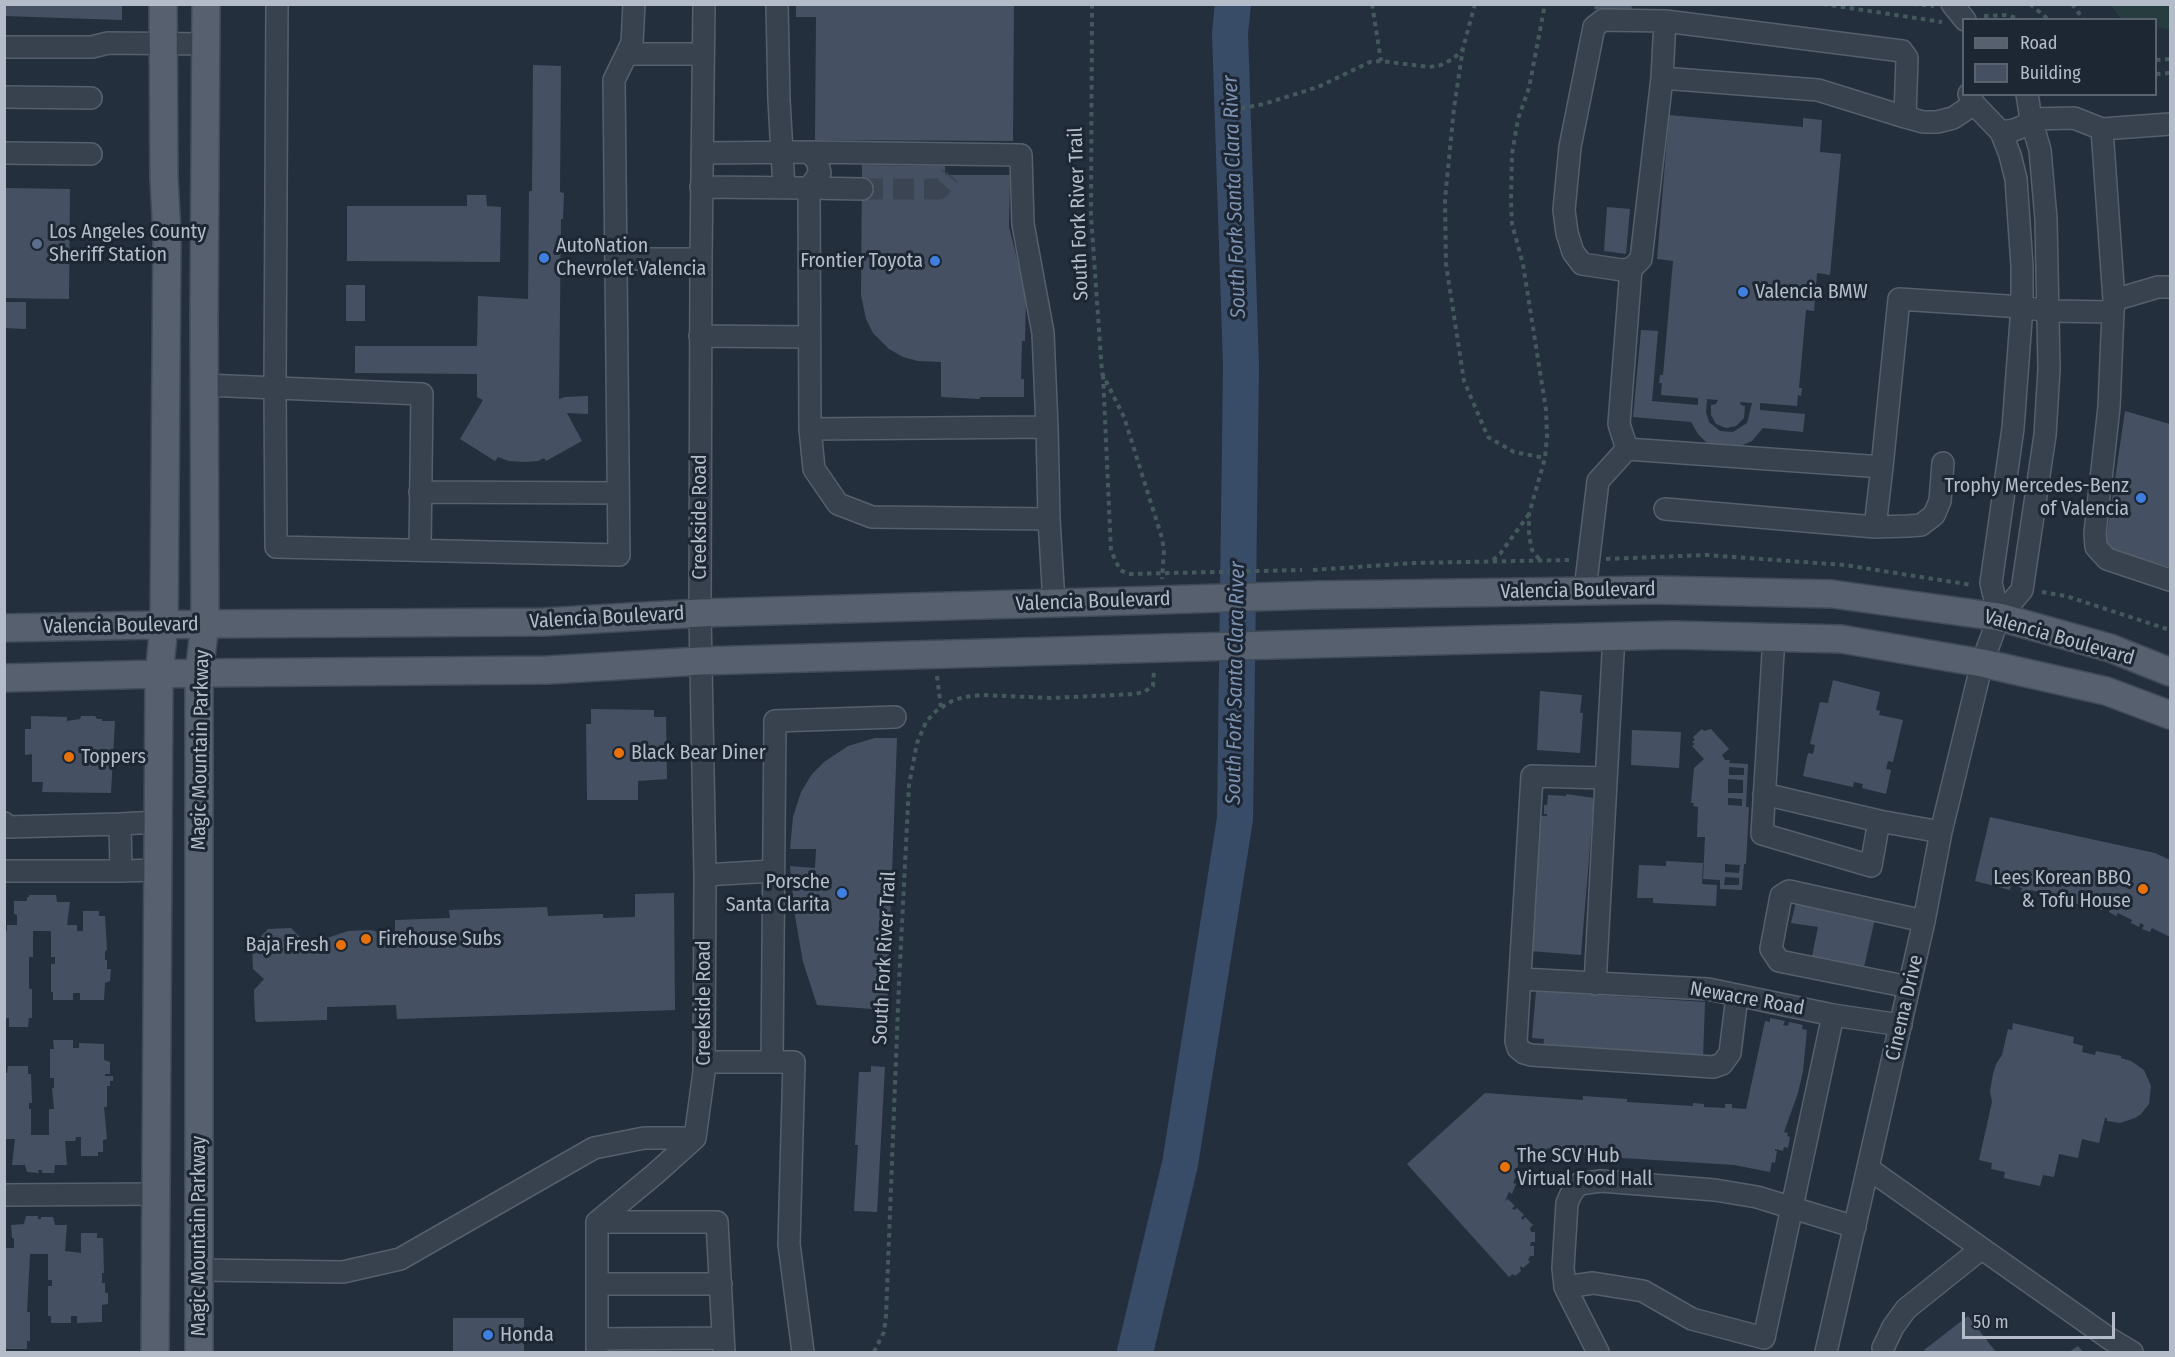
<!DOCTYPE html>
<style>
body{margin:0}
#map{position:relative;width:2175px;height:1357px;overflow:hidden;background:#242f3e;font-family:"Fira Sans Condensed",sans-serif}
canvas{display:block}
.frame{position:absolute;inset:0;border:6px solid #b4bcc9;pointer-events:none}
.legend{position:absolute;left:1962px;top:18px;width:195px;height:78px;box-sizing:border-box;background:#1d2633;border:2px solid #59626f;margin:0;padding:8px 10px;list-style:none;font-size:18px;color:#b4bcc9}
.legend li{display:flex;align-items:center;gap:12px;height:30px}
.legend b{width:30px;border:2px solid #59626f}
.scale{position:absolute;left:1962px;top:1312px;width:153px;height:27px;box-sizing:border-box;border:3px solid #b4bcc9;border-top:0;padding-left:8px;font-size:18px;line-height:21px;white-space:nowrap;color:#b4bcc9;-webkit-text-stroke:4px #1d2633;paint-order:stroke}
</style>
<div id="map">
<canvas width="2175" height="1357"></canvas>
<div class="frame"></div>
<ul class="legend">
<li><b style="height:8px;background:#56606e"></b>Road</li>
<li><b style="height:16px;background:#455162"></b>Building</li>
</ul>
<div class="scale">50 m</div>
</div>
<script>
const ctx = document.querySelector('canvas').getContext('2d');
ctx.lineJoin = 'round';
function fillPath(path, color) { ctx.fillStyle = color; ctx.fill(path, 'evenodd'); }
const toPath = rows => new Path2D(rows.map(r => 'M' + r).join(''));
function stroke(path, color, width, dash) { ctx.strokeStyle = color; ctx.lineWidth = width; ctx.lineCap = dash ? 'butt' : 'round'; ctx.setLineDash(dash || []); ctx.stroke(path); }
function drawText(font, color, halo, rows, align = 'center') {
  ctx.font = font + ' "Fira Sans Condensed",sans-serif'; ctx.lineWidth = 6; ctx.setLineDash([]); ctx.textBaseline = 'middle'; ctx.strokeStyle = halo; ctx.fillStyle = color; for (const [text, x, y, turn = 0] of rows) {
    ctx.save(); ctx.translate(x, y); ctx.rotate((+turn || 0) * Math.PI / 180); ctx.textAlign = isNaN(turn) ? turn : align; if (halo) ctx.strokeText(text, 0, 0); ctx.fillText(text, 0, 0); ctx.restore();
  }
}
fillPath(toPath([
 [2111,5,2170,5,2170,30,2156,27,2156,20,2121,19]
]), '#263c3f');
stroke(toPath([
 [1135,1352,1180,1164,1235,819,1241,366,1230,33,1233,4]
]), '#394c67', 36);
fillPath(toPath([
 [4,4,122,4,122,20,4,16],
 [796,4,1014,4,1013,141,815,140,816,17,796,17],
 [1595,4,1632,4,1631,14,1594,9],
 [533,65,561,66,560,192,564,193,563,219,561,219,559,399,565,397,588,396,588,414,567,413,582,441,546,461,544,458,538,461,525,462,509,461,498,457,495,461,460,439,483,400,477,397,477,374,355,373,355,346,477,346,478,296,528,299,529,191,532,191],
 [1669,115,1803,127,1803,118,1822,120,1820,152,1841,154,1830,275,1817,273,1814,311,1806,310,1799,388,1802,388,1801,396,1798,395,1797,406,1760,403,1760,410,1805,414,1803,432,1763,428,1752,441,1736,448,1712,445,1706,442,1698,434,1691,422,1633,417,1641,330,1658,331,1652,401,1698,405,1698,398,1661,395,1662,383,1659,383,1660,375,1663,375,1673,261,1657,259],
 [1707,399,1718,400,1716,404,1711,405,1711,415,1716,424,1726,428,1736,426,1744,418,1745,406,1741,405,1740,402,1752,403,1747,423,1733,432,1720,431,1709,422,1706,412],
 [862,165,945,166,945,175,1010,175,1009,227,1026,294,1025,341,1022,341,1021,379,1024,379,1024,397,980,397,980,399,941,397,941,362,918,361,903,357,889,349,873,333,866,319,861,295],
 [4,188,70,189,69,299,4,298],
 [467,195,486,195,487,206,501,207,500,262,347,261,347,206,467,206],
 [1607,207,1630,209,1626,254,1604,251],
 [346,285,365,285,365,321,346,321],
 [4,302,26,302,26,329,4,328],
 [2125,411,2170,424,2170,567,2105,547],
 [1833,680,1880,692,1876,710,1880,711,1879,715,1903,720,1893,762,1888,761,1886,769,1891,770,1886,794,1862,788,1863,784,1854,782,1853,787,1803,776,1808,753,1813,754,1815,745,1810,744,1820,702,1828,703],
 [1540,691,1582,695,1580,713,1583,713,1580,753,1537,750],
 [591,709,654,710,654,717,666,717,667,779,638,781,638,800,587,800,586,724,591,724],
 [31,716,67,717,67,721,80,719,81,716,95,716,97,719,102,719,102,721,115,721,111,793,42,792,43,782,32,782,32,754,25,755,25,729,31,729],
 [1702,729,1704,731,1711,729,1729,749,1722,755,1725,760,1730,760,1729,763,1748,764,1746,807,1749,807,1746,864,1744,864,1742,890,1720,889,1720,880,1703,879,1705,837,1697,837,1698,807,1693,806,1694,803,1691,803,1694,768,1704,759,1692,746,1695,744,1692,742,1695,740,1693,737],
 [1729,767,1744,768,1744,775,1729,775],
 [1728,779,1743,780,1743,793,1728,793],
 [1728,798,1742,799,1742,806,1728,805],
 [1725,864,1740,865,1739,873,1725,872],
 [1725,877,1739,878,1739,885,1724,885],
 [1632,730,1681,732,1679,768,1631,765],
 [875,738,897,738,887,1010,817,1005,803,962,795,916,790,866,815,868,816,849,790,849,793,817,801,792,812,774,824,762,848,746],
 [1566,794,1594,798,1581,955,1530,951,1535,893,1536,893,1538,881,1535,880,1541,816,1547,816,1547,814,1544,814,1544,805,1547,805,1548,795,1566,796],
 [1990,817,2155,853,2170,860,2170,937,2152,928,2150,932,2142,929,2144,925,2140,923,2139,927,2131,923,2132,920,2118,913,2116,916,2109,912,2110,909,2106,907,2103,906,2102,910,2094,908,2094,904,2083,902,2082,905,2074,903,2075,900,2066,898,2065,902,2057,900,2058,896,2047,893,2046,898,2038,896,2038,892,2030,890,2029,894,2021,892,2022,888,2011,885,2010,890,1975,881],
 [1666,861,1703,863,1702,884,1717,885,1716,906,1653,903,1653,898,1637,898,1639,865,1666,866],
 [674,893,675,1010,397,1019,396,1005,327,1007,327,1020,257,1022,255,1020,254,990,264,979,253,969,252,946,268,929,291,928,304,941,326,942,324,939,348,931,371,930,395,937,395,920,450,918,449,910,547,907,548,916,603,914,603,918,635,917,635,894],
 [29,895,56,895,57,902,70,902,67,925,77,925,77,931,83,931,83,911,99,911,99,916,105,916,107,950,105,951,105,960,107,960,107,969,111,969,110,981,105,983,104,1000,80,1000,80,993,73,993,73,1000,53,1000,53,992,51,992,51,964,55,964,55,957,51,957,51,931,33,931,33,957,29,957,29,989,32,989,32,1018,29,1018,28,1027,9,1027,9,1018,4,1018,4,931,7,931,7,925,17,925,17,915,14,914,14,901,27,901,27,897,29,897],
 [1796,902,1822,910,1822,907,1875,919,1864,967,1812,956,1818,927,1791,923],
 [1536,991,1705,1002,1703,1058,1543,1048,1544,1039,1532,1038],
 [1770,1018,1785,1021,1783,1025,1788,1026,1789,1022,1803,1025,1802,1029,1807,1030,1803,1071,1798,1093,1784,1132,1788,1133,1787,1136,1790,1137,1788,1148,1784,1147,1783,1151,1775,1149,1775,1151,1777,1151,1775,1163,1772,1162,1770,1172,1734,1165,1591,1156,1591,1150,1588,1150,1588,1153,1579,1152,1579,1150,1575,1149,1575,1152,1564,1151,1564,1149,1561,1149,1561,1151,1547,1148,1547,1150,1520,1148,1520,1151,1524,1152,1522,1163,1519,1163,1517,1168,1521,1169,1518,1179,1515,1178,1513,1183,1516,1184,1512,1194,1509,1192,1505,1201,1508,1199,1515,1206,1512,1208,1514,1210,1517,1208,1524,1215,1521,1218,1523,1220,1525,1217,1533,1225,1530,1228,1531,1232,1535,1232,1535,1242,1531,1242,1530,1246,1534,1246,1534,1256,1530,1256,1528,1260,1530,1262,1523,1268,1521,1266,1520,1268,1521,1271,1515,1276,1513,1274,1509,1277,1407,1164,1485,1093,1583,1100,1583,1096,1627,1099,1627,1102,1693,1106,1693,1103,1704,1104,1704,1107,1725,1108,1725,1104,1732,1104,1732,1108,1746,1109,1765,1021,1770,1022],
 [2013,1023,2074,1037,2073,1043,2083,1046,2082,1052,2095,1055,2096,1051,2121,1056,2121,1058,2131,1061,2144,1070,2151,1086,2149,1104,2141,1114,2135,1118,2120,1123,2107,1121,2107,1118,2105,1118,2099,1143,2082,1139,2078,1158,2059,1154,2054,1177,2043,1175,2040,1186,2004,1178,2005,1172,1991,1169,1992,1163,1979,1160,1992,1102,1990,1091,1993,1074,1996,1064,2002,1055,2008,1029,2012,1030],
 [53,1040,73,1040,73,1048,79,1048,79,1043,104,1044,104,1060,110,1062,110,1074,105,1074,105,1076,113,1076,113,1081,110,1081,110,1086,107,1086,107,1107,104,1107,107,1139,103,1140,103,1152,98,1152,98,1156,81,1156,81,1137,76,1137,75,1141,65,1141,67,1165,55,1165,54,1173,42,1173,42,1170,38,1170,39,1173,27,1172,25,1165,12,1165,15,1139,6,1139,4,1136,4,1073,7,1073,8,1066,28,1066,28,1074,31,1074,32,1103,29,1103,29,1109,31,1109,31,1135,49,1135,49,1109,54,1109,52,1088,54,1088,54,1078,50,1078,50,1049,54,1049],
 [871,1066,885,1067,877,1212,854,1211,858,1145,855,1145,859,1072,871,1072],
 [26,1216,38,1216,38,1219,41,1219,41,1217,53,1217,55,1225,67,1225,65,1251,81,1253,81,1233,97,1233,97,1238,103,1238,104,1273,102,1273,102,1283,105,1283,105,1293,108,1293,108,1304,102,1305,102,1322,77,1323,77,1316,71,1316,71,1323,51,1323,51,1316,48,1316,48,1286,52,1286,52,1280,48,1280,48,1254,30,1254,27,1312,30,1312,30,1341,27,1341,27,1349,6,1349,6,1340,4,1340,4,1248,14,1248,14,1238,12,1238,11,1225,24,1224],
 [1968,1316,1996,1352,1927,1352,1924,1350],
 [453,1318,524,1318,524,1352,453,1352],
 [2078,1346,2083,1352,2069,1352]
]), '#455162');
stroke(toPath([
 [862,189,939,189,950,175]
]), '#3a4453', 21, [21, 10]);
const minor = toPath([
 [277,4,275,387,276,547,619,555,614,80,632,43,634,4],
 [777,4,779,100,784,188],
 [1952,4,1965,20],
 [4,47,92,47,108,43,206,44],
 [627,54,703,54],
 [1662,78,1641,259,1631,269,1622,270,1582,264,1573,252,1567,233,1564,210,1570,147,1594,27,1603,20,1665,21],
 [1969,94,1974,104,2001,132,2010,155,2016,179,2022,266,2022,307,2013,428,1991,583,1999,617],
 [4,97,91,98],
 [1905,117,1907,58,1902,51,1665,21,1662,78,1818,90,1905,117,1923,122,1937,122,1953,118,1974,104],
 [2102,129,2114,300],
 [2001,132,2014,130,2024,126,2031,119,2074,118,2102,129,2170,124],
 [809,152,1021,155,1023,224,1043,333,1047,427,810,429,809,188,862,189],
 [4,153,91,154],
 [701,187,809,188,820,173,817,161,809,152,702,153],
 [616,259,701,259],
 [2113,312,2109,407,2095,533,2096,547,2107,559,2170,580],
 [700,336,809,337],
 [205,385,422,394,420,549],
 [1047,427,1049,519,1054,603],
 [810,429,814,469,838,504,872,517,1049,519],
 [1627,449,1619,424,1631,269],
 [1882,467,1875,527,1908,526,1921,525,1934,515,1940,501,1943,463],
 [420,492,618,493],
 [1665,509,1875,527],
 [1585,590,1598,481,1627,449,1882,467,1899,299,2022,307,2048,311,2113,312,2114,300,2158,287,2170,287],
 [1774,637,1762,834,1871,866,1879,821,1941,832],
 [1606,778,1532,776,1516,1041,1518,1048,1524,1053,1531,1055,1713,1067,1722,1064,1730,1053,1737,996],
 [1764,794,1879,821],
 [4,823,7,827,120,824,121,871,4,871],
 [120,824,157,822],
 [121,871,157,870],
 [705,875,772,871],
 [1521,979,1708,989,1833,1015,1901,1025],
 [1595,984,1614,635],
 [1909,987,1779,961,1771,949,1781,896,1789,891,1924,921],
 [704,1062,772,1062,775,721,895,717],
 [772,1062,794,1062,789,1244,803,1352],
 [695,1138,704,1072,705,875,700,613,701,259,704,4],
 [1869,1169,2110,1339,2132,1352],
 [4,1195,155,1194],
 [597,1222,717,1222,724,1352],
 [200,1270,343,1272,400,1259,594,1148,644,1138,695,1138],
 [597,1284,721,1284],
 [1565,1287,1593,1283,1643,1291,1692,1319,1764,1338,1833,1015],
 [597,1339,723,1338],
 [1883,1348,1893,1327,1906,1309,1981,1249],
 [597,1352,597,1222,655,1174,695,1138],
 [1598,1352,1565,1287,1563,1268,1567,1203,1572,1192,1579,1184,1601,1181,1715,1190,1757,1197,1855,1227],
 [1826,1352,1924,921,1941,832,1982,663,1999,617,2022,590,2045,435,2049,369,2046,219,2040,150,2031,119,2027,94]
]);
const major = toPath([
 [1317,595,1658,590,1832,594,1999,617,2110,648,2170,672],
 [4,628,205,624,544,622,700,613,1128,601],
 [1310,644,1672,635,1841,639,1982,663,2106,691,2170,715],
 [4,678,199,673,548,670,700,661,1127,649],
 [155,1352,159,675,164,626,167,236,164,178,163,4],
 [199,1352,199,673,205,624,204,317,206,4]
]);
stroke(minor, '#565f6c', 24);
stroke(major, '#414a57', 30);
stroke(toPath([
 [1092,4,1091,215,1102,373,1124,417,1162,538,1164,550,1162,579],
 [1372,4,1381,61],
 [1475,4,1463,48,1454,108,1445,199,1446,264,1464,381,1488,437,1514,452,1545,458],
 [1823,4,1942,22],
 [1913,4,1934,6],
 [2030,4,2049,20],
 [2072,4,2084,20],
 [1984,16,2008,15,2021,20],
 [2156,60,2170,59],
 [2156,74,2170,73],
 [1232,110,1264,104,1318,87,1370,62,1381,61,1429,67,1441,65,1453,59,1463,49],
 [1103,375,1111,551,1120,570,1129,574],
 [1539,559,1532,550,1529,535,1529,514,1545,458,1547,436,1546,410,1523,264,1512,224,1511,201,1512,154,1518,119,1529,88,1545,4],
 [1606,559,1706,555,1845,565,1972,585],
 [1493,560,1500,554,1529,514],
 [1313,570,1414,563,1569,560],
 [2042,592,2066,596,2170,630],
 [937,676,941,707],
 [874,1352,884,1332,886,1315,899,983,909,785,917,743,926,722,936,711,952,701,963,697,982,695,1051,698,1135,694,1144,692,1153,686,1154,670]
]), '#44595c', 4, [4.5, 4.5]);
stroke(minor, '#38414e', 21);
stroke(major, '#56606e', 27);
const majorBridge = toPath([
 [1128,601,1317,595],
 [1127,649,1310,644]
]);
stroke(majorBridge, '#414a57', 30, []);
stroke(toPath([
 [1129,574,1302,570]
]), '#44595c', 4, [4.5, 4.5]);
stroke(majorBridge, '#56606e', 27);
for (const [x, y, r, color] of [
 [37,244,6,"#5c6f8a"],
 [544,258,6,"#3f7fe0"],
 [935,261,6,"#3f7fe0"],
 [1743,292,6,"#3f7fe0"],
 [2141,498,6,"#3f7fe0"],
 [619,753,6,"#e8710a"],
 [69,757,6,"#e8710a"],
 [2143,889,6,"#e8710a"],
 [842,893,6,"#3f7fe0"],
 [366,939,6,"#e8710a"],
 [341,945,6,"#e8710a"],
 [1505,1167,6,"#e8710a"],
 [488,1335,6,"#3f7fe0"]
]) { const dot = new Path2D(); dot.arc(x, y, r, 0, 2 * Math.PI); ctx.fillStyle = color; ctx.fill(dot); stroke(dot, '#1d2633', 2); }
drawText('20px', '#b4bcc9', '#1d2633', [
 ["South Fork River Trail",1079,214,-92],
 ["Creekside Road",700,517,-90],
 ["Valencia Boulevard",1578,591,-1],
 ["Valencia Boulevard",1093,602,-2],
 ["Valencia Boulevard",607,618,-3],
 ["Valencia Boulevard",121,626,-1],
 ["Valencia Boulevard",2059,638,16],
 ["Magic Mountain Parkway",201,750,-89],
 ["South Fork River Trail",885,958,-87],
 ["Newacre Road",1747,999,10],
 ["Creekside Road",704,1003,-90],
 ["Cinema Drive",1905,1008,-77],
 ["Magic Mountain Parkway",199,1236,-90]
]);
drawText('20px', '#b4bcc9', '#1d2633', [
 ["Los Angeles County",49,232],
 ["Sheriff Station",49,255],
 ["AutoNation",556,246],
 ["Chevrolet Valencia",556,269],
 ["Frontier Toyota",923,261,"right"],
 ["Valencia BMW",1755,292],
 ["Trophy Mercedes-Benz",2129,486,"right"],
 ["of Valencia",2129,509,"right"],
 ["Black Bear Diner",631,753],
 ["Toppers",81,757],
 ["Lees Korean BBQ",2131,878,"right"],
 ["& Tofu House",2131,901,"right"],
 ["Porsche",830,882,"right"],
 ["Santa Clarita",830,905,"right"],
 ["Firehouse Subs",378,939],
 ["Baja Fresh",329,945,"right"],
 ["The SCV Hub",1517,1156],
 ["Virtual Food Hall",1517,1179],
 ["Honda",500,1335]
], 'left');
drawText('italic 21px', '#7c92b1', '#1d2633', [
 ["South Fork Santa Clara River",1235,197,-92],
 ["South Fork Santa Clara River",1236,683,-89]
]);
</script>
